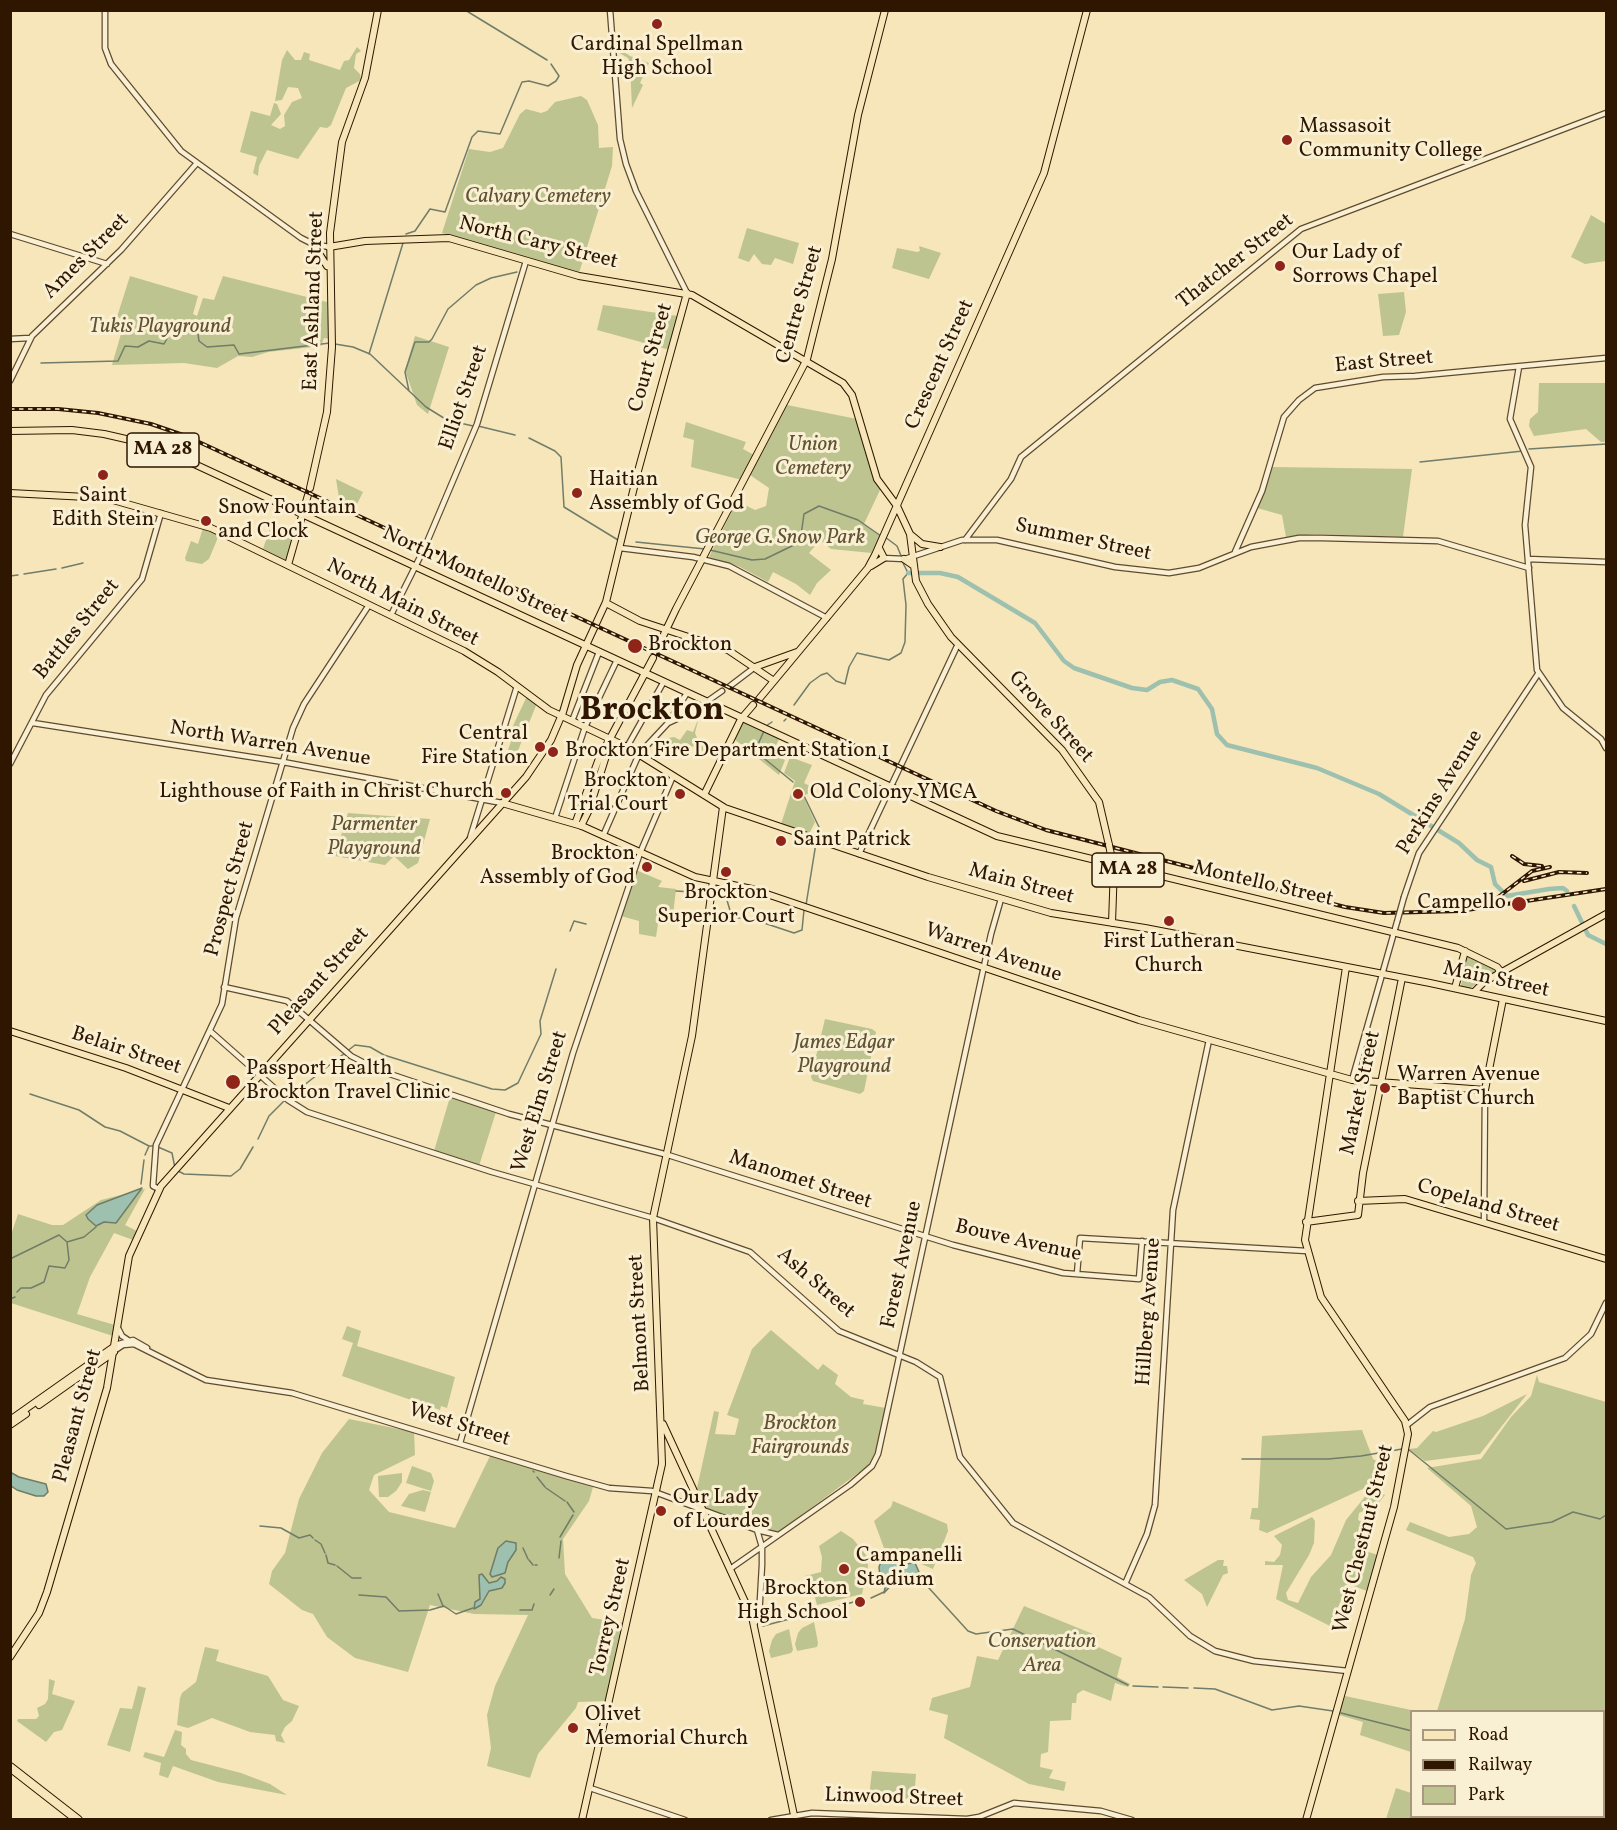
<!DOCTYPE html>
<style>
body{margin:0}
#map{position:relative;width:1617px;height:1830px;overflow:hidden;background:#f6e6ba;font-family:Vollkorn,serif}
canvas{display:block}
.frame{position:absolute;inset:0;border:12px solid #2e1601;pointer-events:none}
.legend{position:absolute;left:1410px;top:1710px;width:195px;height:108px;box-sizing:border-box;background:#f9efd2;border:2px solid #a8987e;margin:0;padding:8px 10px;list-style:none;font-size:18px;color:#2e1601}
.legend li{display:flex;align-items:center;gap:12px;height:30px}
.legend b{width:30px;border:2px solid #a8987e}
</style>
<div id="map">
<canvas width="1617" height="1830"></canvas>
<div class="frame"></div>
<ul class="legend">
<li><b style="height:8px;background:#f6e6ba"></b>Road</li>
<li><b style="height:8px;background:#2e1601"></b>Railway</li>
<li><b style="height:16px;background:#bdc48f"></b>Park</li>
</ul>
</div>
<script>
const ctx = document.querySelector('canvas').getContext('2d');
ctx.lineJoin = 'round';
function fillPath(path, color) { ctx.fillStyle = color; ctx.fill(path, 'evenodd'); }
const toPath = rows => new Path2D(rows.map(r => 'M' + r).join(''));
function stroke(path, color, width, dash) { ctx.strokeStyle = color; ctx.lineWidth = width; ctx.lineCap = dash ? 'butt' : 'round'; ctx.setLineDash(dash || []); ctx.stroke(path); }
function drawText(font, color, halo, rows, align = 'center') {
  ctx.font = font + ' Vollkorn,serif'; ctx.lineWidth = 6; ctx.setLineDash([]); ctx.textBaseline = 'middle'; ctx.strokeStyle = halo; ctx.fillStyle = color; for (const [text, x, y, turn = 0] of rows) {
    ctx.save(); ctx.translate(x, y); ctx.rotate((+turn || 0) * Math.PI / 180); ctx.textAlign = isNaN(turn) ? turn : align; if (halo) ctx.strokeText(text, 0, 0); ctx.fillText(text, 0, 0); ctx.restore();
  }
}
fillPath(toPath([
 [357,47,361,51,356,54,354,68,360,74,361,80,346,88,331,125,327,128,320,127,298,159,267,150,259,166,258,176,253,173,257,157,240,152,251,111,270,116,274,103,277,104,281,114,271,125,280,129,285,126,284,115,292,102,302,98,298,88,288,87,282,100,275,101,282,60,287,50,295,60,301,60,304,52,310,54,309,60,340,70,344,61,349,60],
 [618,48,630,56,649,63,640,83,643,85,632,108,630,63,628,58,618,52],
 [581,96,587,100,598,125,599,148,613,147,612,166,579,273,442,233,469,149,490,152,503,148,520,114,526,109,541,113,547,111,555,102],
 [1591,215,1606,224,1606,261,1585,264,1571,257],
 [747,228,799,243,793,264,775,258,771,265,762,264,754,254,749,262,738,258],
 [919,246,941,253,929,279,892,268,897,248,917,252,920,251],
 [130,276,198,296,193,314,197,316,203,298,214,300,223,276,327,302,329,339,324,338,321,346,268,352,252,357,238,356,217,368,184,363,112,365,125,320,117,317],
 [1404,292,1406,312,1399,335,1383,336,1378,294],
 [603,305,678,316,670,350,597,330],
 [415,336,449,347,428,414,417,405,405,370],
 [1539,383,1606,383,1606,442,1601,442,1586,429,1534,436,1529,426,1530,419,1538,412],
 [787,405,857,419,880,490,864,524,880,536,872,553,831,549,820,540,809,553,831,570,817,583,810,595,796,584,773,572,768,582,740,567,709,557,737,501,755,510,766,506,769,488,750,475],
 [686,422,746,442,743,449,754,455,742,480,691,467,694,440,683,437],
 [1272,467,1412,469,1403,537,1316,534,1286,537,1282,515,1257,508],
 [336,479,363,492,356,506,339,498],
 [271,525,295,536,288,561,263,549],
 [203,528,219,535,209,559,202,564,186,561,185,558,191,541,198,544],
 [527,696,537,703,517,753,508,750,515,730,512,728],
 [699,717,695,733,697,738,720,752,718,758,689,745,682,751,667,745,663,739,674,737,680,740,687,730,693,732],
 [743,723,779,739,772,754,785,760,779,775,734,739],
 [790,757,812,765,804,783,810,786,809,793,803,796,815,822,809,834,781,824,795,781,784,773],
 [348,813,430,819,418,863,408,869,394,856,385,865,335,856],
 [636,870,662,881,658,887,676,889,672,923,658,924,656,937,639,934,639,921,621,916],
 [1466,955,1495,969,1496,972,1470,988,1461,986],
 [825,1019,872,1029,876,1032,864,1091,860,1094,813,1081,811,1077],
 [450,1097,496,1112,479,1166,434,1151],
 [145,1189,125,1225,137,1231,133,1240,114,1233,90,1277,77,1314,115,1325,113,1336,11,1303,11,1235,18,1214,52,1225,63,1225,101,1200],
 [347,1326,361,1331,357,1346,455,1377,447,1408,441,1406,440,1410,342,1376,353,1343,342,1339],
 [771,1330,818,1370,823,1364,838,1375,835,1384,851,1397,864,1400,863,1404,886,1408,877,1448,869,1465,780,1531,765,1531,707,1508,697,1488,714,1411,719,1412,715,1434,735,1435,739,1419,727,1415,752,1349],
 [1537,1375,1539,1382,1606,1402,1606,1780,1604,1782,1604,1712,1437,1711,1465,1619,1471,1575,1476,1563,1473,1557,1406,1530,1410,1522,1449,1537,1469,1534,1477,1527,1471,1506,1427,1468,1481,1459,1511,1417,1531,1396],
 [1527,1394,1480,1454,1425,1461,1409,1449,1417,1448,1433,1431,1436,1432,1483,1416],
 [349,1419,414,1432,415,1455,374,1475,369,1490,389,1512,455,1528,490,1456,593,1487,589,1501,563,1539,565,1574,592,1618,624,1623,607,1701,578,1702,576,1708,538,1754,530,1778,487,1766,491,1748,487,1715,495,1686,528,1615,474,1614,430,1605,408,1672,355,1658,327,1637,313,1614,302,1610,269,1584,272,1571,285,1553,299,1499,322,1453],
 [1362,1430,1373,1459,1384,1466,1381,1476,1367,1487,1267,1533,1259,1530,1260,1520,1250,1519,1252,1508,1258,1508,1262,1436],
 [412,1466,431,1473,434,1481,431,1491,406,1483],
 [402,1473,402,1482,396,1491,388,1497,379,1497,378,1476],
 [1372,1488,1385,1495,1372,1511,1365,1510,1359,1513,1358,1520,1366,1524,1357,1543,1365,1551,1378,1555,1367,1591,1348,1584,1330,1626,1276,1599,1283,1565,1265,1565,1265,1561,1274,1562,1280,1555,1282,1545,1274,1536,1312,1517,1315,1521,1314,1543,1309,1555,1286,1593,1288,1600,1298,1603,1311,1577,1331,1555,1346,1520],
 [423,1490,431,1492,425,1512,401,1506,409,1494],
 [893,1501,947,1524,948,1531,933,1569,884,1548,874,1521,891,1507],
 [841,1531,853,1539,866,1555,868,1566,862,1594,817,1605,814,1593,809,1594,805,1576,821,1572,822,1557,819,1546],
 [1218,1560,1224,1560,1223,1566,1227,1566,1228,1573,1223,1575,1207,1607,1202,1594,1184,1580],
 [1024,1606,1098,1636,1094,1645,1122,1658,1117,1677,1130,1684,1128,1687,1115,1683,1111,1701,1083,1690,1077,1694,1076,1703,1072,1703,1071,1720,1050,1721,1048,1752,1041,1754,1040,1767,1053,1770,1049,1778,1066,1782,1064,1791,1029,1784,944,1738,948,1715,929,1710,932,1698,970,1687,977,1656,998,1660],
 [814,1622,818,1643,817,1647,797,1651,795,1644,798,1633,802,1628],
 [789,1629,793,1650,791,1653,771,1658,769,1651,772,1640,776,1634],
 [205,1647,219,1650,216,1661,268,1676,283,1700,299,1706,292,1721,285,1727,281,1735,285,1743,276,1741,275,1735,250,1732,212,1718,188,1728,177,1725,180,1698,182,1693,196,1682],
 [49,1679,55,1681,52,1694,75,1701,62,1730,54,1732,46,1742,17,1721,18,1719,36,1719,39,1716,37,1708,45,1704,48,1699],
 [138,1686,146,1688,130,1752,107,1745,120,1708,132,1709],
 [1345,1696,1416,1711,1412,1712,1411,1752,1360,1735,1363,1722,1339,1715],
 [175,1730,182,1732,181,1745,186,1749,186,1754,191,1760,241,1773,270,1784,287,1795,218,1782,173,1766,168,1778,159,1775,161,1763,143,1757,145,1752,164,1757],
 [872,1771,916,1774,914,1799,869,1797],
 [1396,1788,1411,1793,1412,1816,1515,1817,1508,1820,1386,1819]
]), '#bdc48f');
const water = toPath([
 [142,1188,116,1223,104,1222,96,1226,88,1219,86,1215,97,1205,142,1188],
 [10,1472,19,1477,46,1484,48,1492,44,1496,36,1496,17,1490,11,1486,10,1472],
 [506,1541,516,1543,516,1550,508,1562,505,1573,492,1577,490,1574,498,1548,506,1541],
 [887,1555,902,1564,915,1563,919,1572,915,1578,897,1579,884,1593,886,1583,880,1577,879,1567,882,1559,887,1555],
 [482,1574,489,1583,497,1581,501,1577,505,1579,505,1583,502,1588,489,1591,481,1605,474,1609,475,1602,480,1599,479,1575,482,1574]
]);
fillPath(water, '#9dc0af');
stroke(water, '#717c69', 1.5);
stroke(toPath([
 [465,10,547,60],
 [406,234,415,231,430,209,445,212,472,137,478,131,500,134,522,82,529,81,548,86,556,81,559,76,551,64],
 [198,334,199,341,207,347,234,345,239,354,330,343],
 [335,344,353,347,370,354,426,407,447,420,473,426],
 [369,354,403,243],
 [41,363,118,361,125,346,138,347,149,341,164,344,169,335,183,328],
 [409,391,405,372,415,342,429,342,432,339,448,309,476,285,491,278,517,272],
 [478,426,515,435],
 [529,438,555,451,561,457,564,507,618,540],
 [1529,449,1606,444],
 [1420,462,1523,451],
 [885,537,897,546,902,558],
 [636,542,705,549],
 [710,550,752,560,765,559,796,544,801,535,804,514,819,506,858,520,881,536],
 [62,568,83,563],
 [24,574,56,569],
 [10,576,18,575],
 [794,705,810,683,821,675,827,673,836,681,845,684,849,667,857,653,889,660,901,653,905,642,906,605,903,579,908,573,903,563],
 [784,721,786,719],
 [766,726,772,722],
 [764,731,755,751,793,782],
 [804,796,819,827,818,838],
 [676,891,708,893],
 [726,897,732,917,755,920,794,933,802,930,804,910],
 [806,905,816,843],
 [570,931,574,921,586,924],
 [30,1094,79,1110,105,1127,120,1131,149,1146],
 [258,1139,269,1116,284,1101,355,1045,370,1047,384,1055,492,1089,505,1090,518,1083,541,1034,540,1021,556,969],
 [158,1147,172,1153,175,1168],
 [145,1155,149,1146,153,1146],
 [178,1171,184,1174,231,1176,240,1169,253,1147],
 [141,1184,144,1160],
 [10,1259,59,1235,67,1242,84,1237,96,1227],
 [17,1292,21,1288,31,1288,44,1282,49,1266,65,1268,69,1260,67,1242],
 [10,1299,15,1297],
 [1408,1449,1506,1529,1552,1522,1573,1512,1600,1519,1606,1515],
 [1242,1459,1328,1459,1361,1456,1402,1449],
 [533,1471,534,1472],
 [537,1477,545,1487],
 [546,1488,565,1501],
 [567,1502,574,1512],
 [260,1526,281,1528,299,1538,310,1535,313,1538],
 [560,1537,573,1515],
 [315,1540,321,1544,325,1553],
 [523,1548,528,1559],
 [326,1555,328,1563,335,1565],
 [559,1558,561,1541],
 [529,1560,533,1565],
 [535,1565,537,1565],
 [337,1566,352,1578,361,1578],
 [915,1576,921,1583],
 [928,1587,968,1631,976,1634,1013,1629,1128,1685],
 [438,1594,443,1606],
 [359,1595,386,1597,399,1611,430,1610,444,1606,456,1614,473,1608],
 [550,1595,554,1589],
 [871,1598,884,1592],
 [520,1610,532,1610,534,1604],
 [763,1626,865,1599],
 [1133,1686,1158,1687],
 [1163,1687,1188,1688],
 [1194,1688,1215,1689,1272,1710,1299,1706,1333,1711],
 [1341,1713,1412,1731],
 [1601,1820,1602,1816]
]), '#717c69', 1.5);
stroke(toPath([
 [908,573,940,573,958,577,1035,623,1064,661,1074,668,1132,688,1147,690,1160,682,1172,680,1198,689,1212,709,1217,734,1227,745,1317,768,1379,794,1459,843,1477,860,1491,867,1495,884,1507,896,1549,889,1563,888,1567,891],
 [1574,906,1588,935,1606,944]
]), '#9dc0af', 4.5);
const minor = toPath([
 [105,10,105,48,111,64,181,151,301,238,313,244,329,247],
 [610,10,620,139,626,164,636,191,687,293],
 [10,234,107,264],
 [10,339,30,338],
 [1519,367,1510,419,1531,467,1525,525,1537,670,1563,708,1601,739,1606,748],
 [10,381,32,336,121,250,197,163],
 [965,540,1011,479,1021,457,1301,229,1606,113],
 [427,542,477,424,526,261],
 [620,548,693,557,729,566,827,618],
 [1235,552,1262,491,1284,417,1299,400,1315,388,1383,377,1415,376,1606,358],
 [882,558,905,559,962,540,997,540,1115,567,1169,573,1199,568,1251,547,1299,538,1322,538,1438,541,1529,568],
 [1528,559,1606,562],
 [391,615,423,551],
 [730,686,755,667],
 [572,721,599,652],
 [33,723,283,762,502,803],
 [668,723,687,693],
 [627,747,663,683],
 [10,764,46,695,142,579,161,513],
 [555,818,585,727,617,660],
 [603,836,639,754,668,723,692,712,722,691],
 [470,838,517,686],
 [859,854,958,644],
 [1404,897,1419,853,1538,674],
 [224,987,287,1001,351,1056,378,1070,509,1114,668,1155,953,1245,1063,1273,1139,1279,1142,1241],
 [210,1031,288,1100,307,1112,492,1172,653,1218,750,1252,839,1331,916,1362,940,1377,960,1457,1013,1523,1149,1597,1190,1636,1215,1651,1254,1661,1348,1671],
 [1352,1080,1397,922],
 [159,1189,153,1186,156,1145,222,1004,236,918,293,728,304,704,369,605],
 [1484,1222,1485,1090],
 [1077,1274,1080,1238,1307,1251],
 [118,1328,122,1336,128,1340],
 [115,1345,133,1340,147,1348],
 [114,1351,123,1345,134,1344,206,1380,292,1393,566,1476,609,1488,652,1491,757,1530,762,1547,762,1565,759,1617,754,1624],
 [1407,1425,1430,1407,1565,1358,1591,1334,1606,1303],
 [460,1443,573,1053,640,853,673,776],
 [757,1530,778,1535],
 [730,1569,850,1485,872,1466,878,1454,991,934,1001,899],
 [1125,1584,1147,1534,1155,1505,1173,1210,1209,1040],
 [590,1788,685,1820],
 [771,1820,812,1813,967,1819,979,1817,1014,1803,1101,1811,1132,1820]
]);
const major = toPath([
 [313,244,327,266],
 [329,247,365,241,449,238,579,276,692,295,843,383,852,395,877,479,897,506,910,534,916,581,928,604,951,637,1062,750,1099,802,1109,845],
 [10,431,72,430,104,434,139,442,177,456,997,836,1458,948,1497,967,1502,973],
 [310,488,327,412,332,347,330,233,342,142,365,78,378,10],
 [10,493,106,498,211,528,464,651,498,672,549,710,627,747,725,808,928,877,1051,913,1145,928,1430,983,1606,1021],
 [910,534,922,544,940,547],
 [904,559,914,566],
 [288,565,308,495],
 [871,566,884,558,879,548],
 [606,603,640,621,728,650,774,681],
 [656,651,676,609,807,359,832,259,858,115,885,10],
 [755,667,797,652],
 [759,699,868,568,875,555,1044,173,1087,10],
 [704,795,741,719,753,705],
 [502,803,582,826,695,877,752,889,1139,1020,1352,1080,1485,1090,1503,999],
 [575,824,598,761,653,658],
 [581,826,589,810,611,740],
 [1110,850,1114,866,1112,923],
 [1455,988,1465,951],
 [1474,992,1484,982,1606,914],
 [10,1031,126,1068,229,1108],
 [1358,1201,1405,1199,1606,1259],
 [1306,1222,1358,1215,1363,1173,1402,978],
 [39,1405,114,1352],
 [10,1420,115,1346],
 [663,1424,752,1617,795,1820],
 [10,1425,26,1414],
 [10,1657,39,1613,47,1592,107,1388,129,1256,161,1186,526,777,551,740,563,712,577,665,606,602,638,471,687,293],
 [582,1820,662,1464,653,1218,692,1036,723,807],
 [1306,1820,1394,1507,1408,1434,1405,1421,1321,1297,1305,1240,1346,967]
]);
const highway = toPath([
 [10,1767,78,1820]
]);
stroke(minor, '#604a2f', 7);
stroke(major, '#2e1601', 8);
stroke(highway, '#2e1601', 10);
stroke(minor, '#f9efd2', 4.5);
stroke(major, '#f6e6ba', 6);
stroke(highway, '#f6e6ba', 8);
const rail = toPath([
 [10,409,58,409,98,413,151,424,186,436,996,811,1046,830,1345,907,1384,913,1460,911,1606,889],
 [1512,856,1524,864,1542,866],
 [1524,881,1559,872,1587,873],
 [1484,904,1497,898,1532,871,1550,867]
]);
stroke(rail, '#2e1601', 4);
stroke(rail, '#f9efd2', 1.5, [4.5]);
const minorBridge = toPath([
 [1397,922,1404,897]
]);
const majorBridge = toPath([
 [1109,845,1110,850]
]);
stroke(minorBridge, '#604a2f', 7, []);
stroke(majorBridge, '#2e1601', 8, []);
stroke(minorBridge, '#f9efd2', 4.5);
stroke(majorBridge, '#f6e6ba', 6);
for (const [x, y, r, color] of [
 [657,24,6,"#8f2418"],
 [1287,140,6,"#8f2418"],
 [1280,266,6,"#8f2418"],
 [103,475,6,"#8f2418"],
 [577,493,6,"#8f2418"],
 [206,521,6,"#8f2418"],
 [635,646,8,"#8f2418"],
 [540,747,6,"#8f2418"],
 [553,752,6,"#8f2418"],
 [506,793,6,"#8f2418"],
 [680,794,6,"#8f2418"],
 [798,794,6,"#8f2418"],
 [781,841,6,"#8f2418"],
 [647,867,6,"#8f2418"],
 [726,872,6,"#8f2418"],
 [1519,904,8,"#8f2418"],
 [1169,921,6,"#8f2418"],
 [233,1082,8,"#8f2418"],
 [1385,1088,6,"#8f2418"],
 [661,1511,6,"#8f2418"],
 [844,1569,6,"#8f2418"],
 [860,1602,6,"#8f2418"],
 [573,1728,6,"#8f2418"]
]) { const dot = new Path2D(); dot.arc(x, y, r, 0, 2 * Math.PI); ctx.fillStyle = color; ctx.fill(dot); stroke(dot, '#f9efd2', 2); }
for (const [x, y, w] of [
 [163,450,72],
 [1128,870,72]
]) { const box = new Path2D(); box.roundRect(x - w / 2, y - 17, w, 34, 4.5); ctx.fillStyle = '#f9efd2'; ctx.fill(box); stroke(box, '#2e1601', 1.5); }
drawText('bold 20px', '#2e1601', null, [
 ["MA 28",163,450],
 ["MA 28",1128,870]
]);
drawText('21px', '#2e1601', '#f9efd2', [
 ["Cardinal Spellman",657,46,"center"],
 ["High School",657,70,"center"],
 ["Massasoit",1299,128],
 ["Community College",1299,152],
 ["Our Lady of",1292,254],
 ["Sorrows Chapel",1292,278],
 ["Haitian",589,481],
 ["Assembly of God",589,505],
 ["Saint",103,497,"center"],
 ["Edith Stein",103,521,"center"],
 ["Snow Fountain",218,509],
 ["and Clock",218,533],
 ["Brockton",648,646],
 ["Central",528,735,"right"],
 ["Fire Station",528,759,"right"],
 ["Brockton Fire Department Station 1",565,752],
 ["Brockton",668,782,"right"],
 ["Trial Court",668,806,"right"],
 ["Lighthouse of Faith in Christ Church",494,793,"right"],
 ["Old Colony YMCA",810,794],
 ["Saint Patrick",793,841],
 ["Brockton",635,855,"right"],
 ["Assembly of God",635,879,"right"],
 ["Brockton",726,894,"center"],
 ["Superior Court",726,918,"center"],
 ["Campello",1506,904,"right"],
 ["First Lutheran",1169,943,"center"],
 ["Church",1169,967,"center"],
 ["Passport Health",246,1070],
 ["Brockton Travel Clinic",246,1094],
 ["Warren Avenue",1397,1076],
 ["Baptist Church",1397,1100],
 ["Our Lady",673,1499],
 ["of Lourdes",673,1523],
 ["Campanelli",856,1557],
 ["Stadium",856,1581],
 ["Brockton",848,1590,"right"],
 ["High School",848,1614,"right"],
 ["Olivet",585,1716],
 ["Memorial Church",585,1740]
], 'left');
drawText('italic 21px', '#605333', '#f9efd2', [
 ["Calvary Cemetery",538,198],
 ["Tukis Playground",160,328],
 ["Union",813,446],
 ["Cemetery",813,470],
 ["George G. Snow Park",780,539],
 ["Parmenter",374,826],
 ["Playground",374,850],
 ["James Edgar",844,1044],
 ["Playground",844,1068],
 ["Brockton",800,1425],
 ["Fairgrounds",800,1449],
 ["Conservation",1042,1643],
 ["Area",1042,1667]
]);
drawText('21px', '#2e1601', '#f9efd2', [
 ["North Cary Street",538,244,14],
 ["Ames Street",87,257,-45],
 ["Thatcher Street",1236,262,-38],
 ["East Ashland Street",315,301,-88],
 ["Centre Street",801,305,-74],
 ["Court Street",652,358,-74],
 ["East Street",1384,363,-5],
 ["Crescent Street",941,365,-66],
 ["Elliot Street",465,398,-71],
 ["Summer Street",1083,541,12],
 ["North Montello Street",475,576,25],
 ["North Main Street",402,604,27],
 ["Battles Street",78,630,-51],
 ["Grove Street",1050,718,48],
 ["North Warren Avenue",270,745,9],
 ["Perkins Avenue",1441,793,-58],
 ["Main Street",1021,885,15],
 ["Montello Street",1263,885,13],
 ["Prospect Street",231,889,-75],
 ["Warren Avenue",993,954,19],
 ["Main Street",1496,981,12],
 ["Pleasant Street",320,982,-48],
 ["Belair Street",126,1052,18],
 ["Market Street",1362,1093,-78],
 ["West Elm Street",541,1102,-73],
 ["Manomet Street",800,1181,18],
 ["Copeland Street",1488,1207,16],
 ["Bouve Avenue",1018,1242,13],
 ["Forest Avenue",903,1265,-78],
 ["Ash Street",815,1284,41],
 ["Hillberg Avenue",1150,1312,-86],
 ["Belmont Street",641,1323,-93],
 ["Pleasant Street",79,1416,-75],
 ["West Street",459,1426,17],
 ["West Chestnut Street",1365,1539,-76],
 ["Torrey Street",612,1617,-77],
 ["Linwood Street",894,1799,2]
]);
drawText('bold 33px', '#2e1601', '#f9efd2', [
 ["Brockton",652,713]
]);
</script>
